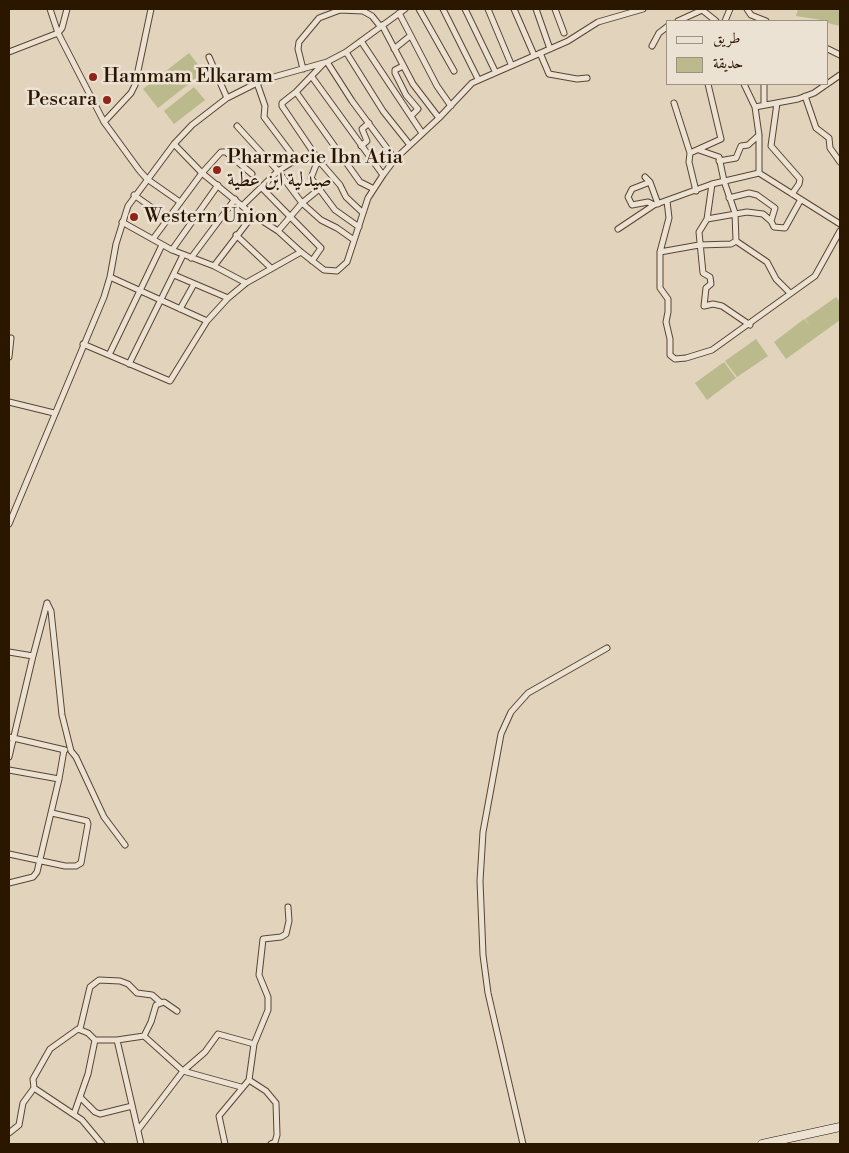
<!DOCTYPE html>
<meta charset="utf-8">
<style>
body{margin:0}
#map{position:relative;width:849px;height:1153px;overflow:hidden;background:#e2d3bc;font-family:"Libre Bodoni",Amiri,serif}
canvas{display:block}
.frame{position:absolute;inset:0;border:10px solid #2b1600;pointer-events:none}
.legend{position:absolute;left:666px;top:20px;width:162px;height:65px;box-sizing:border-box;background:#ece2d3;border:1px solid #9f907f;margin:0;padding:6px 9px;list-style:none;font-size:15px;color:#2b1600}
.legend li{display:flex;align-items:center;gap:10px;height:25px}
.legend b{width:25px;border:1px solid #9f907f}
</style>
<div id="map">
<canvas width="849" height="1153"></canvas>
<div class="frame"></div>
<ul class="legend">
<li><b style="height:6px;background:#ece2d3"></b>طريق</li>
<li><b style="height:14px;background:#baba8c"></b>حديقة</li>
</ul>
</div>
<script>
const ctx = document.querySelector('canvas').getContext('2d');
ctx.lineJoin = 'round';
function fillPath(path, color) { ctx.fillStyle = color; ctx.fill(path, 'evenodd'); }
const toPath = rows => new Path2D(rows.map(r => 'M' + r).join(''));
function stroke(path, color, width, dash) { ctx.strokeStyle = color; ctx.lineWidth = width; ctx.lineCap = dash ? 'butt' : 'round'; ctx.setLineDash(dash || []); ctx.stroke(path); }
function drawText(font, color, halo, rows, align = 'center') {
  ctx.font = font + ' "Libre Bodoni",Amiri,serif'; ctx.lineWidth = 5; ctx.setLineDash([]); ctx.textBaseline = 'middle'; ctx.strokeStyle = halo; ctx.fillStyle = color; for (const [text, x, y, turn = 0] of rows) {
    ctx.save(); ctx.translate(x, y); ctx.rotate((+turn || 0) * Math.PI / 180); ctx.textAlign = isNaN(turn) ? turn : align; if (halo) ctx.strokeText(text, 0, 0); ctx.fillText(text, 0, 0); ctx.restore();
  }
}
fillPath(toPath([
 [798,9,840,9,840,26,828,23,828,21,796,16],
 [189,53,204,72,158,108,143,89],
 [194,87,205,100,174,124,164,111],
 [836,297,840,302,840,320,786,359,774,342,804,319,810,326,805,319],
 [756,339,768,356,737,377,725,361],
 [724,362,736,378,707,400,695,383]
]), '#baba8c');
const minor = toPath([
 [50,9,58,33,104,122,139,170,147,179,180,202],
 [419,9,454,71],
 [443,9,478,79],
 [465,9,495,71],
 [488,9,511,64],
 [514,9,534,55],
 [536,9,550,49],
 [555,9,564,33],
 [701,9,716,21],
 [747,9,751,15,766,21],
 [399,13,437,86,451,106],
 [678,21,702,10],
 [725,21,730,9],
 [382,25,413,84,439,118],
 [361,41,422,133],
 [652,46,659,33,668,26],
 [394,49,410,36],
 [828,49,840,55],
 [9,52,58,33,62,28,67,9],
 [346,52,383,111,410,145],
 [540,53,549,74,577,79,587,78],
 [209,57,227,98],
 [327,62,352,101,395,159],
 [323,64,296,92,282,103,282,106,320,162,340,185,346,197,363,213],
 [403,66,395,70,395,73,406,95,418,109,411,116],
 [303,69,298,49,299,42,319,18,340,10,363,11,372,16,380,26],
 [312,77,383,175],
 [744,84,755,107,798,99,814,93,840,75],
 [296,92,360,182,374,189],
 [805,96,816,128,829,138,830,148,840,162],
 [674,103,690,153,689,162,696,191],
 [777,103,771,146,800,179,799,184,792,194],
 [764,105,764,84],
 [755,107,759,135,759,173],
 [104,122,131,93,135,85,151,9],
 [237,126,278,171,294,161,294,157,264,117,265,106,257,83],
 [174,144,202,173,253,215,278,231,301,252,324,270,337,271,347,262,368,198,383,175,395,159,439,118,472,83,568,41,598,22,643,9],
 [361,146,367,141,362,129,369,123],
 [699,150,719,157,724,181,735,213,736,241],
 [690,153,721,139,708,84],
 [719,161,736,158,741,146,748,145,759,135],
 [320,162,316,165,311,178,335,210,359,227],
 [645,177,650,182,658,204],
 [650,182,632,189,628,197,632,205,648,202,654,205],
 [712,184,707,219,699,232,703,273,710,277,711,284,706,288,704,306,713,304,722,306,750,325],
 [262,188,321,248,312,261],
 [134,195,168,219],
 [729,198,749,193,757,195,775,208,771,221,774,227,785,228,800,201],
 [667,201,669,218,660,252,660,288,668,299,668,312,666,322,670,339,670,355,675,359,686,358,712,350,815,276,840,231],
 [243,205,278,171,302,203,321,220,337,228,354,240],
 [707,219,747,212,763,214,771,221],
 [122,222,172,250,214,266,246,283],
 [618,229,654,205,712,184,759,173,840,224],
 [278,231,302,203,318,190],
 [236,235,271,268],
 [153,239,202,173,221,152,226,152,252,174],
 [736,241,767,262,776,279,790,293],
 [172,250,218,185],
 [660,252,699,245,731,244,736,241],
 [191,258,235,199],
 [214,266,253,215],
 [174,275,228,298],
 [110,277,207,321],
 [180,309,194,284],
 [83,344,170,381,207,321,228,298,246,283,301,252],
 [109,355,162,245],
 [9,357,11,338],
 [129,364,183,255],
 [9,402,54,413],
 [9,524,104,297,110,277,116,244,128,206,174,144,192,125,227,98,263,80,327,62,346,52,405,9],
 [47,603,51,611,62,715,71,751,76,757,104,817,125,845],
 [9,652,33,656,9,757],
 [33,656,47,603],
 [9,737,65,750],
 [9,770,59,779],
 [9,854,65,866,76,866,81,863,88,824,87,821,52,813],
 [9,883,33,877,37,872,59,779,64,750],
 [80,1029,90,987,99,980,120,981,128,984,137,993,152,995,160,1002],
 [144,1036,151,1022,156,1005,164,1002,177,1011],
 [95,1040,117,1040,144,1036,183,1071,241,1087],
 [117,1040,141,1144],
 [249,1080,266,1091,276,1103,277,1135,275,1142,271,1144],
 [34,1088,33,1079,50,1049,78,1029,88,1033,95,1040,88,1074,74,1114],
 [81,1098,95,1112,100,1114,132,1106],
 [138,1130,183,1071,205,1052,218,1034,254,1044],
 [9,1133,19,1125,23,1103,34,1088,82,1120,102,1144],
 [225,1144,219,1116,249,1080,254,1044,268,1010,268,997,259,975,263,939,281,937,286,934,289,921,288,907],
 [523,1144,488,993,483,955,480,881,483,832,501,734,511,712,528,693,607,648]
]);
const secondary = toPath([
 [762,1144,840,1127]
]);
stroke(minor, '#59452f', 7);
stroke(secondary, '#2b1600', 9);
stroke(minor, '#ece2d3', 5);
stroke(secondary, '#ece2d3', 8);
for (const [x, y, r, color] of [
 [93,77,5,"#8f2418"],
 [107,100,5,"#8f2418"],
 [217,170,5,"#8f2418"],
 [134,217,5,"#8f2418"]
]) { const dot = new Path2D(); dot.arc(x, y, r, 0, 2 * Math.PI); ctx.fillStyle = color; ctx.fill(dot); stroke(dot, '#ece2d3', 2); }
drawText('20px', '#2b1600', '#ece2d3', [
 ["Hammam Elkaram",103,77],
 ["Pescara",97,100,"right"],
 ["Pharmacie Ibn Atia",227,158],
 ["صيدلية ابن عطية",227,181],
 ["Western Union",144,217]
], 'left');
</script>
